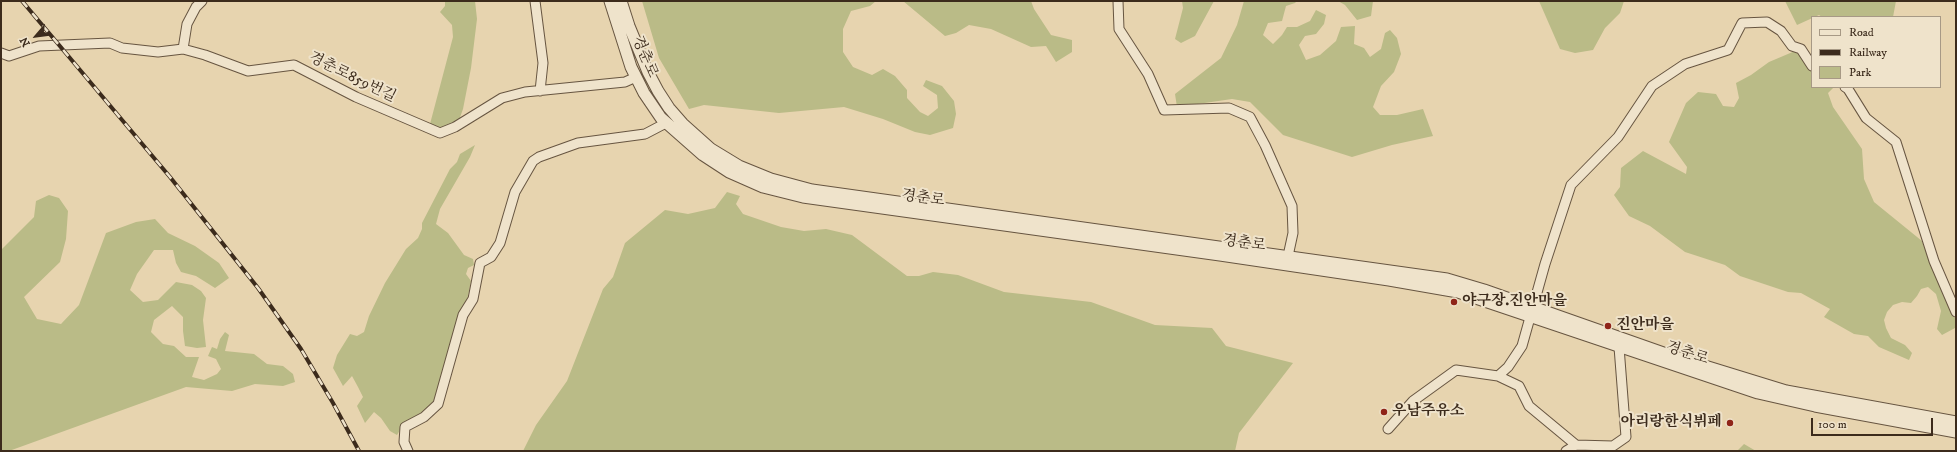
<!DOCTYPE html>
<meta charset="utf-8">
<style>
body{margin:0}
#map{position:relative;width:1957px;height:452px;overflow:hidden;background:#e7d4af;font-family:"IM FELL DW Pica",serif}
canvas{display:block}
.frame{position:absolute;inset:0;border:2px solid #3c2b1c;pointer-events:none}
.legend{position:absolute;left:1811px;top:16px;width:130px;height:72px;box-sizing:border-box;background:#efe3cb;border:1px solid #a79985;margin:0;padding:5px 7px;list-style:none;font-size:12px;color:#3c2b1c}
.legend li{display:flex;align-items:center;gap:8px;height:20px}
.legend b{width:20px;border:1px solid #a79985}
.north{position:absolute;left:16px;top:16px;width:40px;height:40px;-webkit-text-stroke:3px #efe3cb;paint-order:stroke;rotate:242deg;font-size:11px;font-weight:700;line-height:16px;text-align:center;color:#3c2b1c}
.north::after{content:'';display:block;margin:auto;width:14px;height:18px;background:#3c2b1c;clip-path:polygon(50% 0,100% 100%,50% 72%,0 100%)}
.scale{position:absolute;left:1811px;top:418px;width:122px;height:18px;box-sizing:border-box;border:2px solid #3c2b1c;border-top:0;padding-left:5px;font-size:12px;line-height:14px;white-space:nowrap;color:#3c2b1c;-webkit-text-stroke:3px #efe3cb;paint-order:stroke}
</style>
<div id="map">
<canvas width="1957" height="452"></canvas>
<div class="frame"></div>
<ul class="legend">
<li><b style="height:5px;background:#efe3cb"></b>Road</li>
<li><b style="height:5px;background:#3c2b1c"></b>Railway</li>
<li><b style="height:11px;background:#babb87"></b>Park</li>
</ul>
<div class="north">N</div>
<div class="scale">100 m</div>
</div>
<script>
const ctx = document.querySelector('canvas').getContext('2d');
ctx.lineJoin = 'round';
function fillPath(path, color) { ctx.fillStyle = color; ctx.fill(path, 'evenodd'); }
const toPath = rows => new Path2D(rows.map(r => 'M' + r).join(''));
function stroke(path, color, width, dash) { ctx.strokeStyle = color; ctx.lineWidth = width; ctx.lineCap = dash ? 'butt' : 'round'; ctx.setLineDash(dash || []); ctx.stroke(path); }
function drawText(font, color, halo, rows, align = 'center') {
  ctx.font = font + ' "IM FELL DW Pica","Noto Serif KR",serif'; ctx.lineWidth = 4; ctx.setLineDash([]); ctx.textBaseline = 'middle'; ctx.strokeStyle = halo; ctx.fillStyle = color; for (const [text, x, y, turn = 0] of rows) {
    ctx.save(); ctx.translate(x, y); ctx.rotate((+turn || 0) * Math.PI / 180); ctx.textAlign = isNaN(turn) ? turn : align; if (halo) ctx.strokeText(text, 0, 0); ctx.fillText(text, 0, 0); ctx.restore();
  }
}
fillPath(toPath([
 [445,1,475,1,477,19,471,68,463,109,458,123,442,129,430,124,453,37,452,25,440,12,445,6],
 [642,1,876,1,870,6,851,11,843,29,843,52,853,67,872,75,883,69,895,76,907,90,907,98,920,112,928,116,938,108,937,95,923,86,926,80,942,86,954,101,956,114,953,128,930,135,915,132,883,119,844,107,779,113,704,105,689,109,659,58],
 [903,1,1031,1,1034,9,1051,35,1072,40,1072,52,1056,62,1046,46,1031,47,991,29,969,25,956,33,945,36],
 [1182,1,1214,1,1195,36,1181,43,1175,39,1183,8],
 [1244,1,1297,1,1295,3,1286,6,1282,21,1268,23,1263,35,1273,44,1282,35,1287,27,1297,27,1310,21,1316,10,1326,15,1324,24,1316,34,1305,36,1299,45,1306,60,1320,55,1336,41,1341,27,1355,26,1354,44,1364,48,1370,57,1381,49,1385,33,1390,30,1397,38,1401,54,1394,72,1381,86,1373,107,1380,115,1397,115,1423,109,1433,136,1392,145,1352,157,1283,135,1250,102,1232,99,1177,107,1175,94,1221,58,1237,25],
 [1338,1,1373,1,1371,16,1357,20,1345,5],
 [1539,1,1624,1,1620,13,1605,28,1593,50,1575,53,1560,49],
 [1785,1,1896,1,1893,17,1822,17,1819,15,1797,25],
 [1795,51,1803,57,1812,69,1812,87,1834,87,1828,93,1833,107,1862,149,1864,179,1874,202,1922,241,1933,271,1955,318,1955,328,1942,335,1937,329,1941,311,1936,294,1928,287,1921,289,1917,296,1911,303,1902,302,1893,305,1887,312,1884,320,1886,328,1891,338,1905,345,1912,353,1909,360,1879,347,1868,336,1854,334,1824,317,1830,309,1801,293,1788,292,1740,276,1725,265,1685,252,1650,226,1629,216,1614,195,1620,187,1621,168,1643,151,1686,174,1687,167,1669,142,1686,103,1698,92,1716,94,1723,106,1734,107,1739,98,1736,83,1751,75,1769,62],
 [475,145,470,157,440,209,436,224,448,233,464,255,473,259,474,265,468,268,466,274,471,281,467,301,435,400,429,410,402,427,397,435,390,431,381,418,374,412,365,423,357,406,363,397,358,387,352,376,343,386,333,368,337,355,350,334,357,336,364,332,369,316,385,283,406,249,418,238,422,229,422,223,450,169,457,162,460,154],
 [727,192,740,196,736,204,743,214,781,227,804,231,826,229,852,235,907,276,919,276,933,272,958,275,1004,292,1091,302,1155,325,1212,328,1226,346,1293,363,1239,433,1235,451,523,451,536,425,567,381,603,289,613,277,625,243,665,210,688,214,715,208],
 [49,195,59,198,68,211,66,239,60,262,24,297,37,319,61,324,79,305,106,233,136,222,155,219,168,233,195,246,219,263,229,278,215,288,196,276,181,272,176,263,173,250,154,250,137,274,130,290,143,302,158,300,176,282,192,285,201,291,206,298,203,320,206,347,197,348,185,346,183,331,183,317,172,306,154,320,151,332,163,344,174,346,186,357,199,357,192,377,204,380,217,374,221,369,216,359,208,356,212,347,217,349,220,339,225,332,229,335,225,351,254,354,267,364,283,366,293,374,295,382,283,386,255,384,232,391,186,387,9,451,1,451,1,250,34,217,36,201],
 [1744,444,1756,451,1737,451]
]), '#babb87');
const minor = toPath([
 [535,1,543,63,540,91],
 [1118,1,1119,29,1148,74,1164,110,1229,108,1250,117,1265,145,1292,206,1293,233,1288,256],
 [183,49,187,24,196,7,202,1],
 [1,53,9,56,39,46,110,43,122,48,158,52,183,49,205,55,248,71,294,65,356,97,440,133,455,127,502,98,525,92,625,82,636,77],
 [1845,87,1848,89,1866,118,1896,142,1934,261,1956,312],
 [1498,376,1519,386,1529,406,1576,445],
 [1388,429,1413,401,1456,370,1498,376,1508,367,1522,346,1545,264,1571,185,1618,137,1652,86,1685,64,1728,50,1742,23,1767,22,1781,31,1792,46,1801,49,1812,66],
 [408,451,404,442,405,427,424,417,438,404,463,315,473,299,480,263,491,257,500,243,515,192,533,161,539,157,578,143,645,134,666,123],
 [1566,451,1576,445,1613,446,1626,437,1619,347]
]);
const tertiary = toPath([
 [610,1,631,67,644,93,661,118,703,155,729,172,763,187,803,197,1220,255,1389,280,1458,292,1758,393,1815,406,1956,432],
 [621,1,629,26,648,72,658,91,669,108,683,124,711,149,739,166,771,179,812,190,1447,279,1484,290,1669,355,1786,391,1956,422]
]);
stroke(minor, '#675541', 11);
stroke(tertiary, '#675541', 13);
stroke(minor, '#efe3cb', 9);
stroke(tertiary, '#efe3cb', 11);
const rail = toPath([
 [22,1,170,177,258,288,301,349,333,403,359,451]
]);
stroke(rail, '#3c2b1c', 4);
stroke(rail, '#efe3cb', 2.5, [8]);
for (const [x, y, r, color] of [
 [1454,302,4,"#8f2418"],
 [1608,326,4,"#8f2418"],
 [1384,412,4,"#8f2418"],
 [1730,423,4,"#8f2418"]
]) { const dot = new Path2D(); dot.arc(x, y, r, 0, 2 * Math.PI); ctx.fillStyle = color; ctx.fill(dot); stroke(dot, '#efe3cb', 1.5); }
drawText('15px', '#3c2b1c', '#efe3cb', [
 ["경춘로",644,57,67],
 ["경춘로859번길",352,78,26],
 ["경춘로",923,199,8],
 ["경춘로",1244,244,8],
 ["경춘로",1687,354,18]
]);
drawText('bold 15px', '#3c2b1c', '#efe3cb', [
 ["야구장.진안마을",1462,302],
 ["진안마을",1616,326],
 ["우남주유소",1392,412],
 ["아리랑한식뷔페",1722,423,"right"]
], 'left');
</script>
